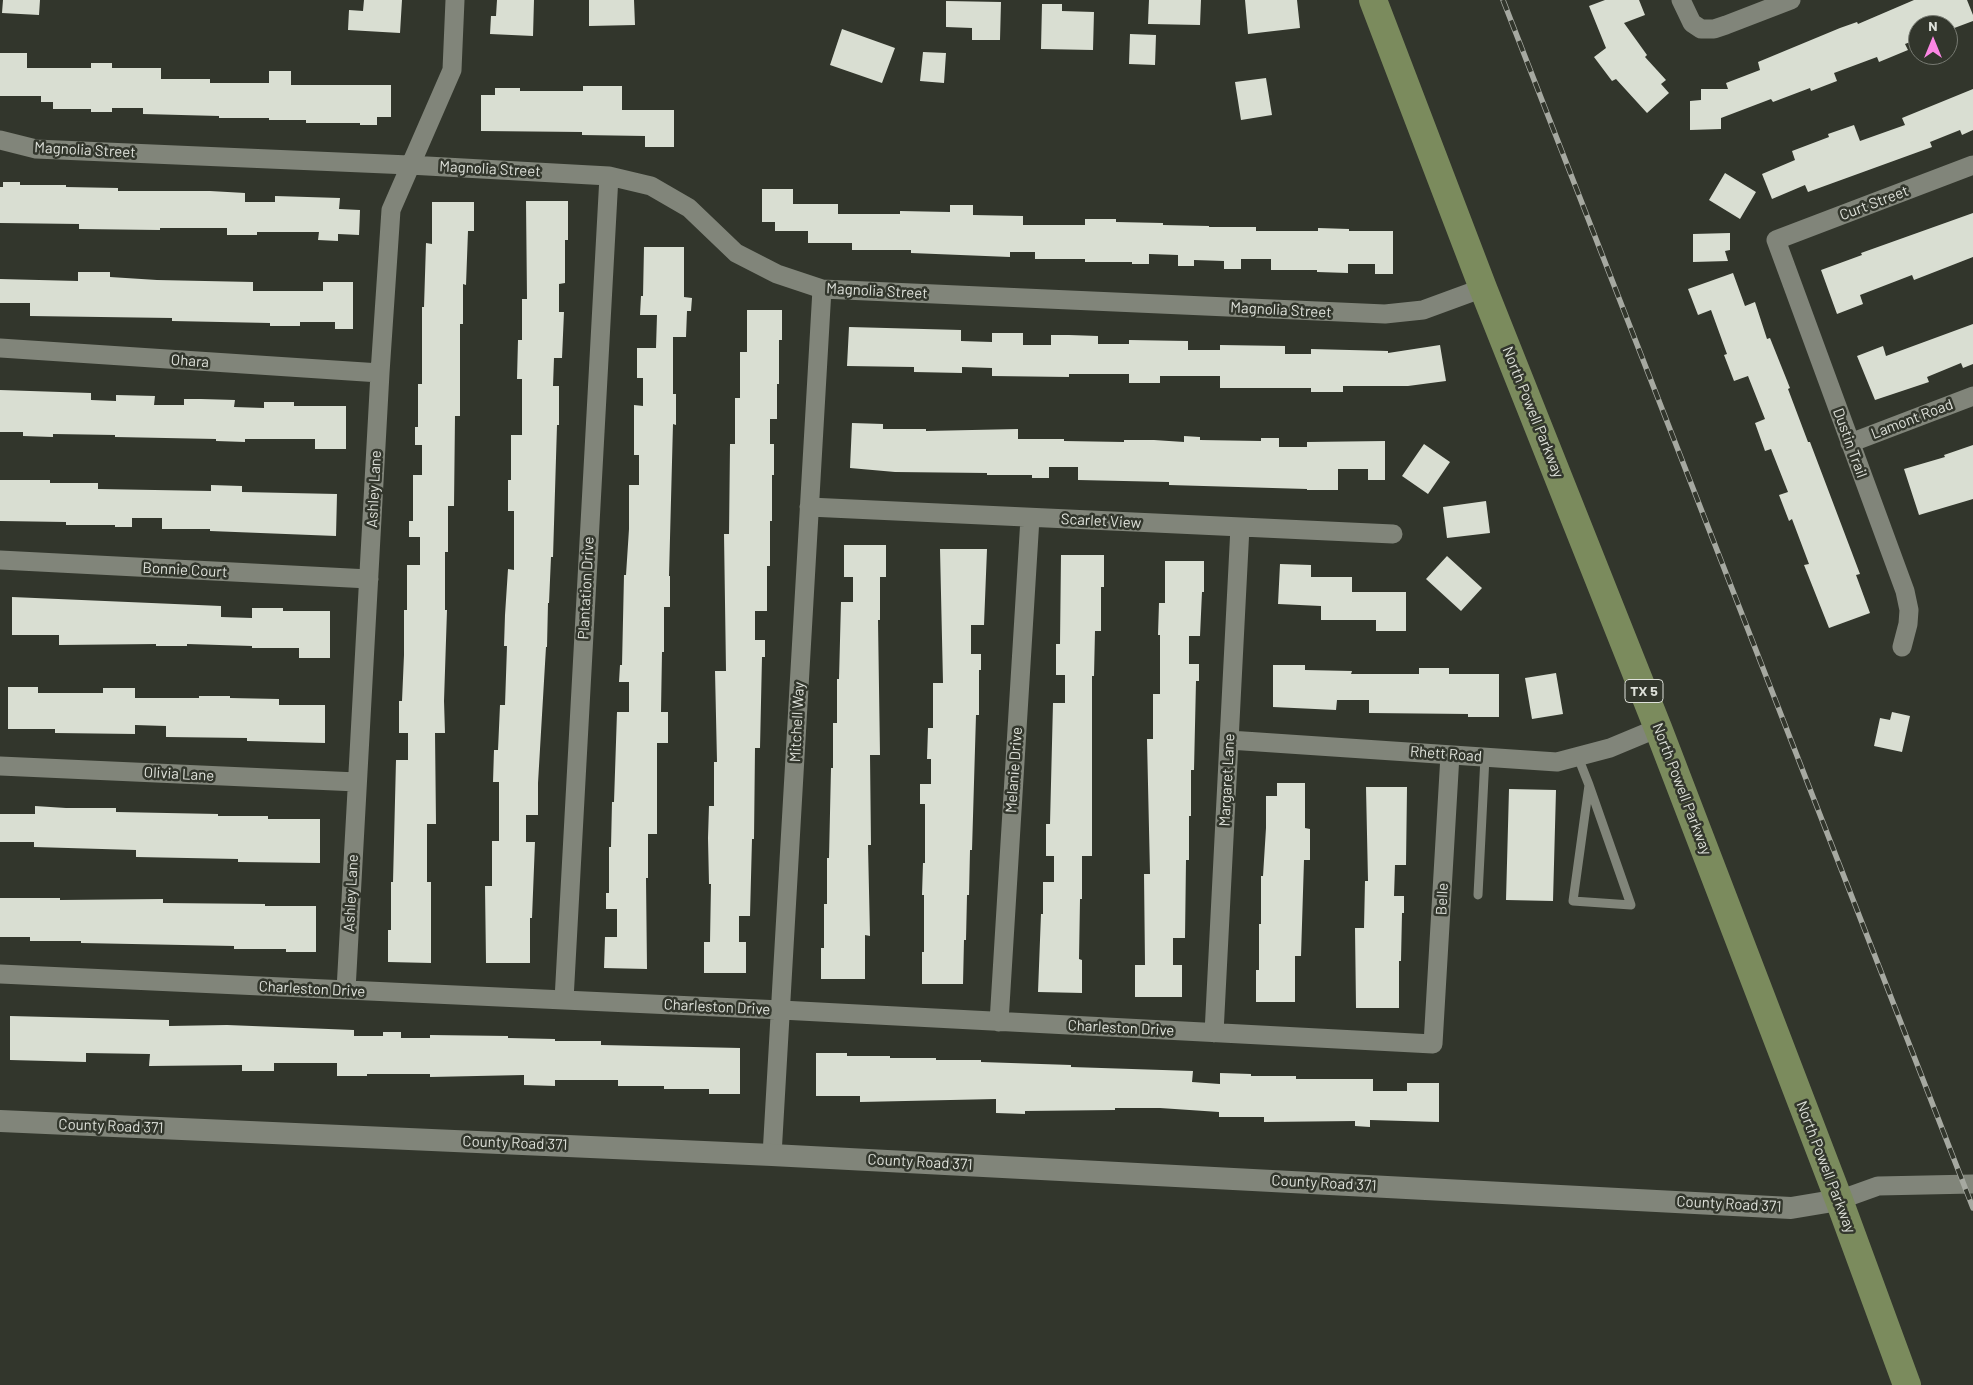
<!DOCTYPE html>
<style>
body{margin:0}
#map{position:relative;width:1973px;height:1385px;overflow:hidden;background:#32362c;font-family:Barlow,sans-serif}
canvas{display:block}
.north{position:absolute;left:1908px;top:15px;width:50px;height:50px;box-sizing:border-box;background:#32362c;border:1px solid #777a72;border-radius:50%;rotate:0deg;font-size:14px;font-weight:700;line-height:20px;text-align:center;color:#dee1da}
.north::after{content:'';display:block;margin:auto;width:18px;height:22px;background:#fc86e4;clip-path:polygon(50% 0,100% 100%,50% 72%,0 100%)}
</style>
<div id="map">
<canvas width="1973" height="1385"></canvas>
<div class="north">N</div>
</div>
<script>
const ctx = document.querySelector('canvas').getContext('2d');
ctx.lineJoin = 'round';
function fillPath(path, color) { ctx.fillStyle = color; ctx.fill(path, 'evenodd'); }
const toPath = rows => new Path2D(rows.map(r => 'M' + r).join(''));
function stroke(path, color, width, dash) { ctx.strokeStyle = color; ctx.lineWidth = width; ctx.lineCap = dash ? 'butt' : 'round'; ctx.setLineDash(dash || []); ctx.stroke(path); }
function drawText(font, color, halo, rows, align = 'center') {
  ctx.font = font + ' Barlow,sans-serif'; ctx.lineWidth = 5; ctx.setLineDash([]); ctx.textBaseline = 'middle'; ctx.strokeStyle = halo; ctx.fillStyle = color; for (const [text, x, y, turn = 0] of rows) {
    ctx.save(); ctx.translate(x, y); ctx.rotate((+turn || 0) * Math.PI / 180); ctx.textAlign = isNaN(turn) ? turn : align; if (halo) ctx.strokeText(text, 0, 0); ctx.fillText(text, 0, 0); ctx.restore();
  }
}
fillPath(toPath([
 [3,0,40,0,39,15,2,13],
 [364,0,402,0,400,33,348,30,349,10,363,11],
 [497,0,534,0,533,36,490,34,491,16,496,16],
 [589,0,634,0,635,25,589,26],
 [1149,0,1201,0,1200,25,1148,24],
 [1245,0,1297,0,1300,28,1248,34],
 [1605,0,1639,0,1645,15,1624,23,1647,55,1645,57,1666,80,1661,84,1669,93,1647,113,1616,79,1612,81,1594,57,1606,48,1589,6],
 [1914,0,1967,0,1973,15,1973,21,1949,30,1945,21,1934,25,1918,25,1918,39,1905,44,1908,50,1879,62,1877,57,1834,73,1837,81,1811,91,1810,88,1773,102,1771,99,1721,118,1721,129,1690,130,1690,101,1701,100,1701,89,1728,89,1726,83,1760,70,1758,62,1840,28,1857,22,1858,24],
 [946,1,1001,2,1000,40,972,40,972,28,946,27],
 [1042,4,1062,4,1062,11,1094,12,1093,50,1041,49],
 [842,29,895,48,882,83,830,65],
 [1130,34,1156,35,1155,65,1129,64],
 [923,52,946,53,944,83,920,81],
 [0,53,27,53,27,68,91,68,91,63,112,63,112,68,161,68,161,79,210,79,210,83,269,83,269,71,291,71,291,85,391,85,391,117,377,117,377,125,360,125,360,123,306,123,306,120,269,120,269,118,219,118,219,116,143,114,143,108,112,108,112,112,91,112,91,109,53,109,53,102,41,102,41,96,0,96],
 [1266,78,1272,115,1241,120,1235,82],
 [583,86,622,86,622,110,674,110,674,147,645,147,645,136,582,135,582,132,481,131,481,95,495,95,495,88,520,88,520,91,583,91],
 [1973,89,1973,130,1962,135,1960,130,1930,142,1932,147,1808,192,1805,185,1772,199,1762,174,1795,160,1792,151,1829,137,1828,134,1854,125,1860,141,1905,125,1902,118],
 [1725,173,1756,192,1740,219,1709,200],
 [3,182,20,182,20,185,66,185,66,187,118,188,118,191,210,191,245,193,245,202,275,202,275,196,340,198,339,209,360,210,359,235,338,234,338,241,318,240,319,232,257,232,257,235,227,235,227,228,160,228,160,230,79,229,79,224,0,223,0,187,3,187],
 [762,189,793,189,793,204,838,204,838,214,900,214,900,211,950,212,950,205,973,205,973,215,1023,216,1023,225,1085,225,1085,219,1116,219,1116,222,1163,223,1163,225,1209,226,1209,227,1256,227,1256,231,1318,231,1318,228,1349,229,1349,231,1393,231,1393,274,1375,274,1375,264,1348,264,1348,273,1317,272,1317,270,1271,270,1271,259,1241,259,1241,269,1224,269,1224,261,1194,260,1194,266,1178,266,1178,255,1149,254,1149,264,1132,264,1132,262,1085,262,1085,259,1035,259,1035,252,1010,252,1010,257,911,253,911,250,852,250,852,243,808,243,808,231,775,231,775,222,762,222],
 [526,201,568,201,568,240,565,240,565,283,559,284,559,312,564,312,562,358,554,358,553,386,559,386,559,425,557,425,553,557,551,557,549,603,548,603,547,647,546,647,538,783,538,815,526,815,526,842,535,842,532,918,530,918,530,963,486,963,485,886,492,886,492,841,499,841,499,782,493,782,494,750,498,750,500,705,505,705,507,646,504,646,505,615,508,569,514,570,514,511,508,511,508,480,511,480,511,435,522,435,522,379,517,379,518,340,522,340,522,299,527,299],
 [432,202,474,202,474,231,468,231,466,285,463,284,463,324,460,324,460,416,455,416,454,506,448,506,448,552,445,552,445,610,447,610,444,701,445,733,435,733,436,824,427,824,427,882,431,882,431,963,388,962,388,930,391,930,391,882,393,882,396,760,408,760,408,733,399,733,399,701,402,701,404,655,404,610,407,610,407,565,420,565,420,537,409,537,409,521,413,521,413,475,422,475,422,445,415,445,415,427,418,427,418,384,422,384,422,307,424,307,426,243,432,244],
 [1973,213,1973,257,1914,280,1912,275,1860,295,1863,304,1837,314,1821,270,1862,255,1861,253],
 [1730,233,1730,250,1725,251,1728,261,1693,262,1693,234],
 [644,247,684,247,684,297,692,298,691,311,687,311,686,337,673,337,673,394,676,394,676,425,673,424,669,576,670,576,670,607,664,607,664,652,662,652,661,712,668,712,668,743,657,743,657,834,648,834,648,878,646,878,647,969,604,968,605,937,617,937,617,909,606,909,606,893,609,893,609,847,611,847,612,802,614,802,617,712,629,712,629,682,619,682,620,665,622,665,624,575,626,575,629,529,629,485,639,485,639,455,634,455,634,405,643,406,643,378,637,378,637,348,656,348,657,315,640,315,641,296,643,296],
 [78,272,110,272,110,277,157,280,253,282,253,291,323,291,323,282,353,282,353,329,335,329,335,322,300,322,300,326,270,326,270,323,172,321,172,318,30,316,30,303,0,303,0,279,78,281],
 [1733,273,1745,306,1755,302,1767,339,1770,338,1790,388,1788,389,1808,442,1810,442,1860,574,1856,575,1870,613,1829,628,1804,565,1809,564,1792,519,1789,521,1779,495,1788,492,1771,449,1765,451,1755,423,1765,419,1748,376,1734,381,1724,355,1727,354,1711,310,1698,315,1688,289],
 [747,310,782,310,782,340,779,340,779,384,777,384,777,419,770,419,770,444,774,444,774,475,772,475,772,521,770,521,770,566,767,566,767,611,755,611,755,640,765,640,765,657,762,657,760,748,755,748,754,839,752,839,750,916,739,916,739,942,746,942,746,973,704,973,704,942,710,942,711,884,709,884,708,838,709,806,714,806,714,762,717,762,715,671,726,671,724,534,729,534,730,444,735,444,735,398,740,398,740,352,747,352],
 [1973,324,1973,364,1963,368,1961,363,1927,377,1929,382,1875,400,1857,356,1883,346,1886,356],
 [849,327,961,330,961,341,992,342,992,333,1023,333,1023,345,1051,345,1051,335,1069,335,1098,336,1098,344,1129,344,1129,340,1188,341,1188,350,1220,350,1220,345,1285,346,1285,354,1311,354,1311,349,1388,351,1388,353,1440,345,1446,381,1408,386,1343,386,1343,392,1311,392,1311,388,1220,388,1220,376,1160,376,1160,383,1129,383,1129,374,1069,374,1069,377,992,376,992,368,962,367,962,373,914,372,914,367,847,366],
 [0,390,91,393,91,400,116,401,116,395,155,396,154,405,184,405,184,399,201,399,235,400,234,407,264,408,264,402,294,402,294,406,346,406,346,449,315,449,315,439,245,439,245,442,216,441,216,439,115,437,115,435,53,434,53,437,23,436,23,432,0,432],
 [852,423,883,424,883,429,926,429,926,431,1018,429,1018,439,1064,439,1064,441,1124,442,1124,440,1154,440,1184,442,1184,436,1200,437,1200,440,1261,441,1261,438,1279,438,1279,447,1307,447,1307,442,1385,441,1385,480,1368,480,1368,469,1338,469,1338,490,1307,490,1307,489,1169,485,1169,482,1078,480,1078,467,1049,467,1049,478,1032,478,1032,475,987,475,987,473,895,472,850,468],
 [1424,444,1450,462,1428,494,1402,476],
 [1973,445,1973,499,1919,515,1904,469,1945,457,1944,455],
 [0,480,50,480,50,483,98,483,98,489,211,491,211,485,242,486,242,492,337,494,336,536,210,531,210,529,162,529,162,518,132,518,132,527,115,527,115,525,66,525,66,522,0,521],
 [1486,501,1490,533,1447,538,1443,507],
 [844,545,886,545,886,577,880,577,880,620,878,620,880,755,870,755,871,845,868,845,870,936,865,935,865,979,821,979,821,948,824,948,824,904,827,904,827,858,829,858,831,768,833,768,833,723,837,723,837,679,839,679,841,602,853,602,853,577,844,577],
 [940,549,987,549,984,625,971,625,971,654,981,654,981,670,979,670,979,715,976,715,972,850,970,850,969,895,967,895,966,940,964,940,963,984,922,984,922,952,924,952,924,895,922,895,923,863,925,863,925,804,920,804,920,784,931,784,931,759,927,759,928,728,933,728,933,683,943,683],
 [1061,555,1104,555,1104,587,1101,587,1101,631,1095,631,1094,676,1092,676,1092,856,1082,856,1082,899,1080,899,1079,959,1082,960,1082,993,1038,992,1041,914,1043,914,1043,882,1054,882,1054,856,1046,856,1046,824,1050,824,1053,703,1065,703,1065,675,1056,675,1056,644,1060,644],
 [1447,556,1482,588,1461,611,1426,579],
 [1165,561,1204,561,1204,592,1202,592,1200,636,1189,636,1189,664,1199,664,1199,681,1196,681,1194,770,1191,770,1191,816,1189,816,1189,860,1186,860,1185,938,1173,938,1173,965,1182,965,1182,997,1135,997,1135,965,1145,965,1144,874,1150,874,1147,739,1153,739,1153,694,1160,694,1160,635,1158,635,1159,603,1165,603],
 [1280,564,1311,565,1311,577,1352,577,1352,592,1406,592,1406,631,1376,631,1376,620,1321,620,1321,606,1278,604],
 [12,597,221,606,221,617,252,618,252,608,283,608,283,611,330,611,330,658,299,658,299,648,252,648,252,646,187,644,187,646,156,646,156,644,59,645,59,635,12,635],
 [1273,665,1305,665,1305,670,1352,671,1351,674,1419,674,1419,668,1449,668,1449,674,1499,674,1499,717,1468,717,1468,714,1369,713,1369,700,1337,700,1336,710,1273,707],
 [1556,673,1563,714,1532,719,1525,678],
 [8,687,38,687,38,693,103,693,103,688,135,688,135,698,199,698,199,696,230,696,230,698,279,699,279,705,325,705,325,743,247,741,247,738,166,737,166,726,135,725,135,734,55,733,55,729,8,729],
 [1892,712,1910,716,1902,752,1874,746,1880,718,1890,720],
 [1277,783,1305,783,1305,828,1310,829,1310,860,1304,860,1301,956,1295,956,1295,1002,1256,1002,1256,970,1259,970,1259,924,1261,924,1261,876,1263,876,1266,828,1266,796,1277,796],
 [1366,787,1407,787,1406,865,1395,865,1394,896,1404,896,1404,913,1402,913,1401,961,1399,961,1399,1008,1356,1008,1355,928,1364,928,1365,881,1368,881],
 [1509,789,1556,790,1553,901,1506,900],
 [35,806,66,808,116,808,116,812,218,814,218,816,268,816,268,819,320,819,320,863,238,862,238,859,136,857,136,850,34,847,34,842,0,842,0,814,35,814],
 [0,898,60,898,60,900,163,899,163,903,265,904,265,906,316,906,316,952,286,952,286,949,234,949,234,946,81,943,81,941,30,941,30,937,0,937],
 [10,1016,169,1020,169,1026,227,1025,354,1030,354,1036,383,1036,383,1032,401,1032,401,1038,430,1038,430,1035,508,1036,508,1038,555,1039,555,1041,601,1041,601,1045,740,1048,740,1094,709,1094,709,1089,664,1089,664,1086,618,1086,618,1080,555,1080,555,1086,524,1085,524,1075,430,1077,430,1074,367,1074,367,1076,337,1076,337,1063,274,1063,274,1071,242,1071,242,1065,149,1066,150,1054,86,1053,86,1062,10,1060],
 [816,1053,847,1053,847,1056,890,1056,890,1058,936,1058,936,1060,981,1060,981,1062,1071,1065,1071,1067,1193,1071,1192,1082,1220,1084,1220,1073,1251,1074,1251,1076,1296,1076,1296,1079,1373,1079,1373,1091,1407,1091,1407,1083,1439,1083,1439,1122,1370,1120,1370,1127,1355,1126,1355,1121,1264,1122,1264,1117,1219,1117,1219,1112,1160,1108,1115,1108,1115,1110,1025,1111,1025,1114,996,1113,996,1099,860,1102,860,1096,816,1096]
]), '#d9ded2');
stroke(toPath([
 [1578,757,1589,785,1631,905,1573,901,1589,785],
 [1478,895,1485,757]
]), '#81857a', 9);
stroke(toPath([
 [1681,0,1692,23,1701,29,1714,29,1726,25,1791,0],
 [0,140,36,149,409,165,609,176,651,186,689,208,736,253,777,274,822,289,1385,314,1423,310,1483,288],
 [0,348,380,373],
 [1850,443,1973,396],
 [809,507,1393,534],
 [0,560,369,579],
 [1902,647,1908,624,1909,610,1905,591,1776,240,1973,165],
 [1229,740,1557,762,1610,748,1658,728],
 [0,766,357,782],
 [0,974,781,1010,1433,1044,1450,755],
 [346,990,380,373,391,210,452,70,455,0],
 [564,1000,609,176],
 [999,1022,1030,518],
 [1214,1033,1240,527],
 [772,1155,822,289],
 [1839,1200,1878,1186,1973,1184]
]), '#81857a', 19);
stroke(toPath([
 [0,1121,772,1155,1791,1208,1839,1200]
]), '#81857a', 22);
stroke(toPath([
 [1373,0,1483,288,1658,728,1839,1200,1907,1385]
]), '#7b8b5d', 28);
const rail = toPath([
 [1503,0,1973,1208]
]);
stroke(rail, '#a6a9a1', 5.5);
stroke(rail, '#32362c', 4, [11]);
for (const [x, y, w] of [
 [1644,691,38]
]) { const box = new Path2D(); box.roundRect(x - w / 2, y - 11.5, w, 23, 4); ctx.fillStyle = '#32362c'; ctx.fill(box); stroke(box, '#dee1da', 1); }
drawText('bold 14px', '#dee1da', null, [
 ["TX 5",1644,691]
]);
drawText('15px', '#dee1da', '#32362c', [
 ["Magnolia Street",85,150,3],
 ["Magnolia Street",490,169,3],
 ["Curt Street",1874,203,-21],
 ["Magnolia Street",877,291,3],
 ["Magnolia Street",1281,310,3],
 ["Ohara",190,361,4],
 ["North Powell Parkway",1533,412,68],
 ["Lamont Road",1912,419,-21],
 ["Dustin Trail",1850,443,70],
 ["Ashley Lane",374,489,-87],
 ["Scarlet View",1101,521,3],
 ["Bonnie Court",185,570,3],
 ["Plantation Drive",586,588,-87],
 ["Mitchell Way",797,722,-87],
 ["Rhett Road",1446,754,4],
 ["Melanie Drive",1014,770,-86],
 ["Olivia Lane",179,774,3],
 ["Margaret Lane",1227,780,-87],
 ["North Powell Parkway",1682,789,69],
 ["Ashley Lane",351,893,-87],
 ["Belle",1442,899,-87],
 ["Charleston Drive",312,989,3],
 ["Charleston Drive",717,1007,3],
 ["Charleston Drive",1121,1028,3],
 ["County Road 371",111,1126,2],
 ["County Road 371",515,1143,2],
 ["County Road 371",920,1162,3],
 ["North Powell Parkway",1826,1167,69],
 ["County Road 371",1324,1183,3],
 ["County Road 371",1729,1204,3]
]);
</script>
